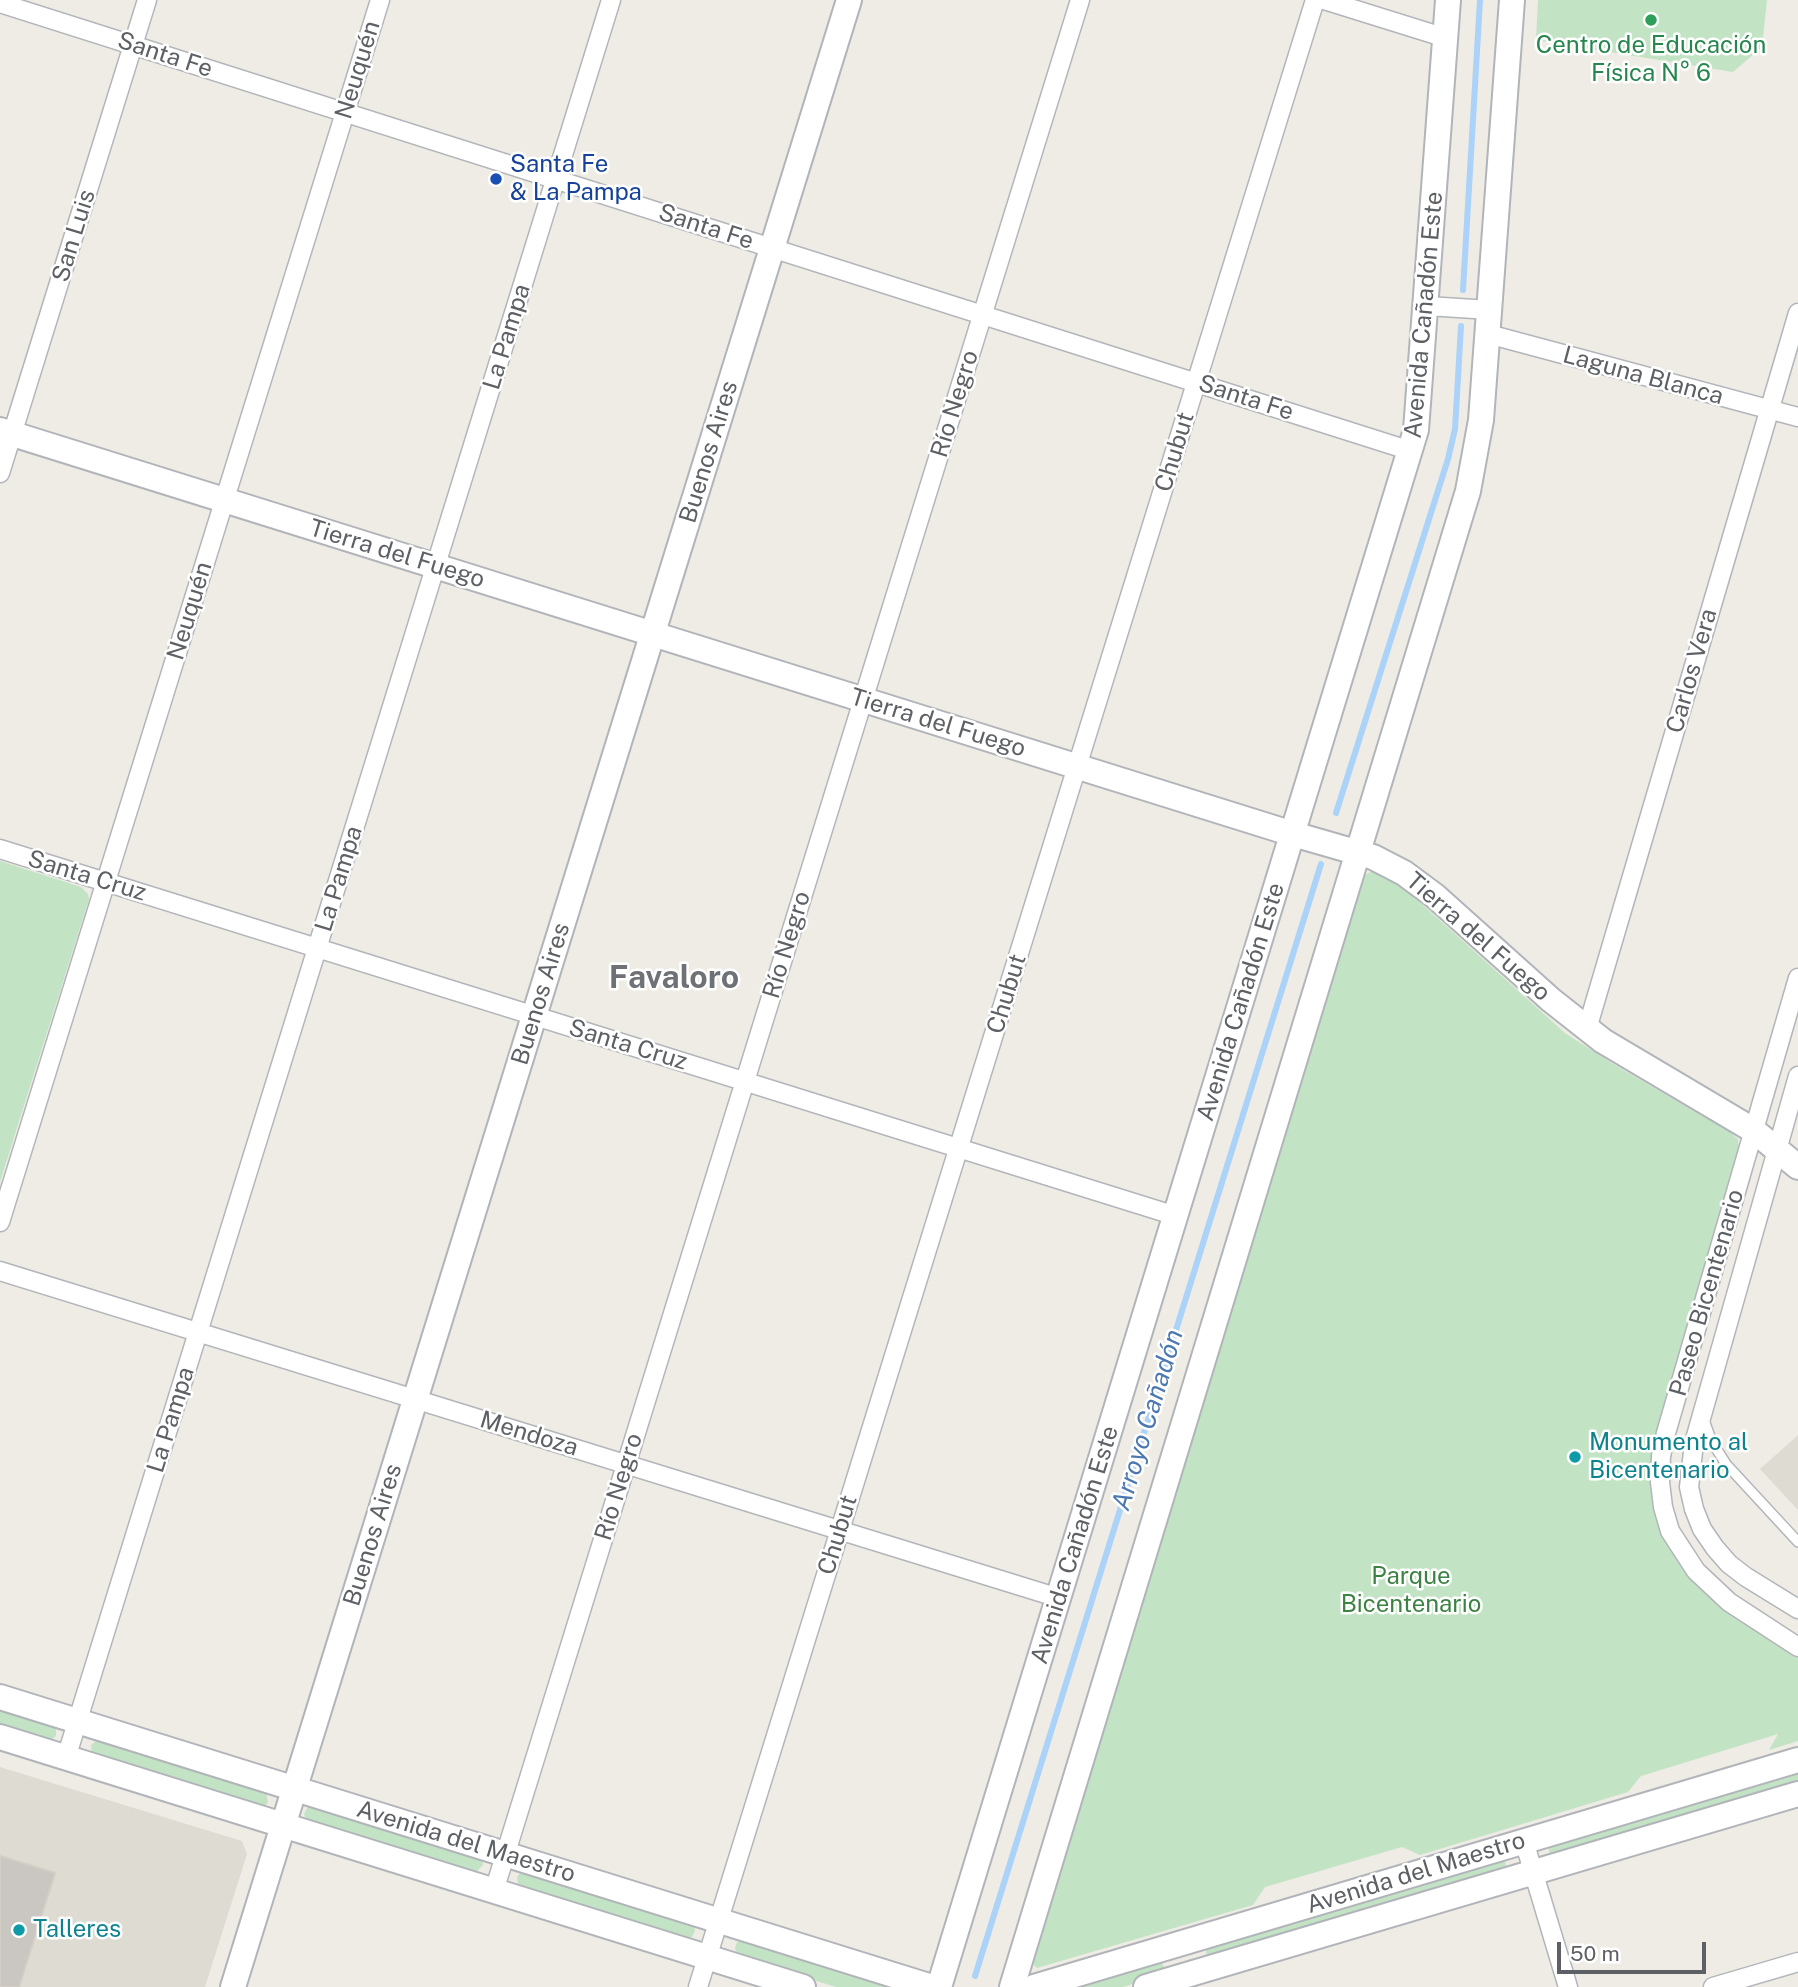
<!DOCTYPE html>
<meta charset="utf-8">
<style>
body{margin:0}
#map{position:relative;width:1798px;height:1987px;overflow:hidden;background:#eeece5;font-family:"Public Sans",sans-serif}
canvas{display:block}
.scale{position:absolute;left:1557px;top:1942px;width:149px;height:32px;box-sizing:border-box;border:4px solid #5d6064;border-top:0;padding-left:9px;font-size:21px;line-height:24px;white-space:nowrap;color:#5d6064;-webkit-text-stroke:5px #fff;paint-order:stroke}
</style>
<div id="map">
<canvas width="1798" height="1987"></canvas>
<div class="scale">50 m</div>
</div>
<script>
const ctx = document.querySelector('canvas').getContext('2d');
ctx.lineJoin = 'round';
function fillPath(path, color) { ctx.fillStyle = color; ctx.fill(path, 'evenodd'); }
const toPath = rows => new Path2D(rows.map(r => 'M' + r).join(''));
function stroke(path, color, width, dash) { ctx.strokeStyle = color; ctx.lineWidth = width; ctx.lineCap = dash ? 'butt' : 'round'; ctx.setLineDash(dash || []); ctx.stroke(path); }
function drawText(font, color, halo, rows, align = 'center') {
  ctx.font = font + ' "Public Sans",sans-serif'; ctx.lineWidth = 5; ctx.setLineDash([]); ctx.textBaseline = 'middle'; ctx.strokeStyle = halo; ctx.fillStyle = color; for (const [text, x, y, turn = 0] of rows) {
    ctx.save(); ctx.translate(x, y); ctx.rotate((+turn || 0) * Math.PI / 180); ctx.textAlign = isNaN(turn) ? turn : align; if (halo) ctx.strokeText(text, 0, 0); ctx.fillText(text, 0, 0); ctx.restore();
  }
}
fillPath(toPath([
 [1798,1435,1798,1510,1760,1469],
 [0,1767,242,1841,247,1854,205,1987,0,1987]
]), '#dedbd3');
fillPath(toPath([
 [1538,0,1767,0,1762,47,1733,72,1536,40],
 [0,861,81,887,88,894,89,899,0,1182],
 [1372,871,1383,874,1404,888,1565,1033,1613,1064,1730,1132,1738,1139,1739,1150,1660,1421,1654,1446,1653,1494,1657,1518,1666,1543,1681,1565,1699,1585,1737,1617,1798,1656,1798,1741,1769,1750,1778,1734,1641,1776,1628,1792,1420,1855,1402,1847,1265,1887,1253,1905,1037,1968,1031,1963,1363,876],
 [0,1707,56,1727,56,1736,51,1740,0,1727],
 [98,1739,266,1791,268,1802,264,1807,92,1754,91,1745],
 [1798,1767,1798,1786,1551,1854,1549,1852,1549,1845],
 [309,1805,482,1859,483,1865,475,1873,306,1820,304,1814],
 [1504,1858,1507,1869,1208,1956,1206,1953,1206,1947],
 [521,1872,694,1925,695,1931,692,1937,686,1939,518,1886,517,1877],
 [743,1939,900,1987,836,1987,742,1958,737,1954,735,1948,737,1942],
 [1161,1960,1164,1968,1159,1976,1123,1987,1058,1987]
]), '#c3e3c5');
stroke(toPath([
 [1463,290,1480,0],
 [1336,813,1448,459,1455,429,1461,326],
 [975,1976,1321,864]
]), '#abd2f8', 6);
const building = toPath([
 [0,1856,55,1873,19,1987,0,1987,0,1856]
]);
fillPath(building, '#cac7c2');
stroke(building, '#d2cec4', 2);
const lane = toPath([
 [1704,1420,1712,1442,1726,1464,1798,1542]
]);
const street = toPath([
 [1324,0,1446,38],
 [0,3,1411,451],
 [1427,306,1490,310],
 [1488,334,1798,417],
 [0,473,147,0],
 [0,849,1176,1216],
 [1798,978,1666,1433,1661,1456,1660,1482,1663,1507,1670,1531,1696,1571,1729,1602,1798,1647],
 [1587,1029,1798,313],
 [1798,1076,1694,1443,1689,1487,1694,1509,1702,1529,1715,1548,1729,1564,1746,1577,1798,1609],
 [0,1222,380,0],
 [0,1271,1059,1598],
 [66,1758,611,0],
 [1524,1841,1568,1987],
 [494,1891,1080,0],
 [698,1987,1315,0],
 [1713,1987,1798,1962]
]);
const secondary = toPath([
 [0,430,1293,834,1373,857,1404,873,1435,896,1551,1000,1603,1041,1753,1130,1798,1167],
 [0,1697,932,1987],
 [0,1737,803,1987],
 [233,1987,849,0],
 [939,1987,1416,430,1448,0],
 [1012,1987,1468,491,1481,420,1512,0],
 [1034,1987,1798,1760],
 [1146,1987,1798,1794]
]);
stroke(lane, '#b2b5b9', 12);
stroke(street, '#b2b5b9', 21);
stroke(secondary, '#b1b4b9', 28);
stroke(lane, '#fff', 9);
stroke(street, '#fff', 18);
stroke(secondary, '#fff', 24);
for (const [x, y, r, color] of [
 [1651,20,7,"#2e9e5b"],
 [496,179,7,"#1a4fb4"],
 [1575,1457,7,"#0f9aa8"],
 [19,1930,7,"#0f9aa8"]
]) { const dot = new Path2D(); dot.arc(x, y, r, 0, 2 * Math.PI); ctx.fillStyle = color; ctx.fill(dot); stroke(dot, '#fff', 2.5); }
drawText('24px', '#27864d', '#fff', [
 ["Centro de Educación",1651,46],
 ["Física N° 6",1651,74]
]);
drawText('24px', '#5d6064', '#fff', [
 ["Santa Fe",165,55,18],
 ["Neuquén",358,70,-73],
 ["Santa Fe",706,227,18],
 ["San Luis",74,236,-73],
 ["Avenida Cañadón Este",1424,315,-85],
 ["La Pampa",507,337,-73],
 ["Laguna Blanca",1643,376,15],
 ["Santa Fe",1246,398,18],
 ["Río Negro",955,404,-73],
 ["Buenos Aires",709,452,-73],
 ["Chubut",1175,452,-73],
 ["Tierra del Fuego",397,554,17],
 ["Neuquén",190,611,-73],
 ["Carlos Vera",1692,671,-74],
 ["Tierra del Fuego",938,723,17],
 ["Santa Cruz",87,876,17],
 ["La Pampa",339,879,-73],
 ["Tierra del Fuego",1478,937,41],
 ["Río Negro",787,945,-73],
 ["Buenos Aires",541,994,-73],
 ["Chubut",1007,994,-73],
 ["Avenida Cañadón Este",1241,1002,-73],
 ["Santa Cruz",628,1045,17],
 ["Paseo Bicentenario",1707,1293,-74],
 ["La Pampa",171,1420,-73],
 ["Mendoza",529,1434,17],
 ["Río Negro",619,1487,-73],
 ["Buenos Aires",373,1535,-73],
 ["Chubut",838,1535,-73],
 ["Avenida Cañadón Este",1075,1545,-73],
 ["Avenida del Maestro",466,1842,17],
 ["Avenida del Maestro",1416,1873,-17]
]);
drawText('24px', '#164399', '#fff', [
 ["Santa Fe",510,165],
 ["& La Pampa",510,193]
], 'left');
drawText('24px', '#0d838f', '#fff', [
 ["Monumento al",1589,1443],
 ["Bicentenario",1589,1471],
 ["Talleres",33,1930]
], 'left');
drawText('24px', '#3c8343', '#fff', [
 ["Parque",1411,1577],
 ["Bicentenario",1411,1605]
]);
drawText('italic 26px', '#4c78b2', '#fff', [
 ["Arroyo Cañadón",1148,1420,-73]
]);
drawText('bold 32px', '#6e7176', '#fff', [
 ["Favaloro",674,978]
]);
</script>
